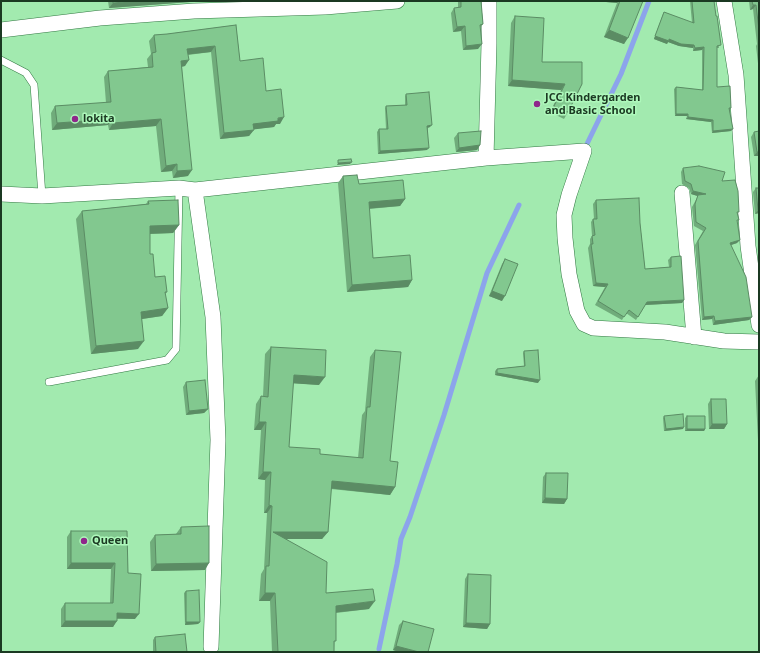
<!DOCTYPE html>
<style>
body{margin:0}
#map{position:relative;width:760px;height:653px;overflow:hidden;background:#a2eaaf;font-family:"Noto Sans",sans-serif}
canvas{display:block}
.frame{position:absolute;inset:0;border:2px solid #1b3922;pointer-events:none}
</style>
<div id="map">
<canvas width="760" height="653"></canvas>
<div class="frame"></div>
</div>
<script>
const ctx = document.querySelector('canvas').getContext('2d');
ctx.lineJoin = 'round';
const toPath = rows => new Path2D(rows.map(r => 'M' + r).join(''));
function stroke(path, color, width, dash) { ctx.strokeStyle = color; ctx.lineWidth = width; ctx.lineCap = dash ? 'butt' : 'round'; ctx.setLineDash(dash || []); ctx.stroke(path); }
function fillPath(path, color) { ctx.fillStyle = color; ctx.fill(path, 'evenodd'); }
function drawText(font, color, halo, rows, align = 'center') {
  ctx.font = font + ' "Noto Sans",sans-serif'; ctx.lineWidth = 3; ctx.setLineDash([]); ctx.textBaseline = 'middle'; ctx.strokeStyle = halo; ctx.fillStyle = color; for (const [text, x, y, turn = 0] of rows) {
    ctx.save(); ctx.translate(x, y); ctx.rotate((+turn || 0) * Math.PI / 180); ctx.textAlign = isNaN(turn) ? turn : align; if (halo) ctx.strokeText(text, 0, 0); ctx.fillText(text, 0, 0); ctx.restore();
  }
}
stroke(toPath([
 [584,150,621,74,649,1],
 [379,649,397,564,401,539,410,517,444,415,487,273,519,205]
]), '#8ca4eb', 5);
const lane = toPath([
 [1,60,26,73,34,85,42,196],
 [49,382,167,360,176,349,179,188]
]);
const street = toPath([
 [724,1,736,75,748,246,759,325],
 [1,30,100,18,194,11,325,7,397,1],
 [486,158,489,44,489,1],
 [195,190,213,317,218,440,211,647],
 [682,193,694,337],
 [1,194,42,196,179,188,195,190,486,158,584,151,569,195,564,215,565,238,569,274,577,311,584,324,593,328,665,332,724,341,759,342]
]);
stroke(lane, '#317842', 8);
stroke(street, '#317842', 16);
stroke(lane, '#fff', 7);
stroke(street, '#fff', 15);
fillPath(toPath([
 [108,1,191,1,190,2,109,8],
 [458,1,481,1,483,24,480,28,478,49,463,50,461,31,453,32,451,13,454,8,458,8],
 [595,1,643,1,624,44,604,37,617,3],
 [690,1,714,1,719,48,717,48,717,87,731,108,730,111,731,131,712,133,711,122,686,119,687,116,675,116,674,89,676,87,702,90,702,50,693,51,693,48,679,46,668,42,667,44,654,39,663,14,664,12,692,23],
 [749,1,759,1,759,72,756,46,757,44,753,9,750,10],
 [515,16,542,62,582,84,568,112,564,119,550,112,561,90,508,86,511,23],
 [236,25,240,61,266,91,280,124,276,124,274,127,254,129,249,136,220,139,211,52,188,55,185,66,182,67,188,176,173,178,172,171,161,172,156,126,109,130,108,125,52,130,51,113,55,106,106,103,104,77,108,71,148,67,147,59,151,54,149,41,154,35,167,34],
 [406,94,430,127,428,128,427,150,378,154,377,132,379,129,386,129,385,108,386,106,405,105,405,96],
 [754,132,759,156,754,156,751,137],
 [458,133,480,145,477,150,456,152,454,138],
 [683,168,722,181,738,214,737,222,737,243,731,245,752,317,749,320,713,325,712,319,702,320,695,245,703,231,694,226,692,207,698,196,691,194,689,188,682,184,681,172],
 [343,176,359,184,405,199,400,206,369,209,373,258,412,280,408,287,347,292,338,183],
 [756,188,759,213,755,214,753,192],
 [596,200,640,223,645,269,669,267,668,260,671,257,684,300,682,303,645,305,636,320,626,313,622,320,595,305,605,287,593,286,588,248,590,244,590,239,592,236,591,222,593,219,594,219,593,204],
 [148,201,179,225,173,233,150,234,150,254,155,277,167,292,165,294,168,308,162,316,142,319,138,349,91,354,76,219,82,211,146,204],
 [505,259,502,301,489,296,502,264],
 [271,347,319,385,293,383,289,447,320,454,358,458,362,415,365,411,370,357,375,350,390,461,395,487,390,495,331,489,328,532,322,539,287,539,326,593,369,609,336,613,334,652,272,652,270,601,259,601,261,574,264,569,267,513,264,513,265,480,258,479,261,430,254,430,256,404,261,396,263,396,265,354],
 [524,351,538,383,495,375,495,371,497,369,524,366,523,353],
 [759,375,759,440,758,440,755,381],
 [186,382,208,409,204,413,186,415,183,387],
 [711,399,727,424,724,429,709,429,708,404],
 [664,416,683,429,664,431,663,418],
 [687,416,705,429,704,431,685,431,685,418],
 [546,473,567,499,564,504,542,503,543,477],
 [181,527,205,570,151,571,150,542,155,535,176,534],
 [71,531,127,531,128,573,135,619,117,619,113,627,61,627,61,609,65,603,110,603,111,569,67,569,67,537],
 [468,574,490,624,487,629,463,627,465,579],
 [186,591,200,622,198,624,185,625,184,593],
 [403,621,428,652,399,652,393,650,399,625],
 [155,637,187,652,153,652,153,640]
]), '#70ac7b');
fillPath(toPath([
 [136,1,191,1,190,2,109,8,113,3],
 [595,1,619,1,617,3],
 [753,5,756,5,753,9,750,10],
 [465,26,461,31,453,32,457,27],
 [609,30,628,38,624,44,604,37],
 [655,36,669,39,694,45,693,48,679,46,668,42,667,44,654,39],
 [482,44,478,49,463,50,466,46],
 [215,46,211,52,183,55,187,49],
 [704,47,702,50,693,51,695,48],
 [189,60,185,66,177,67,181,61],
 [512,80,565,84,561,90,508,86],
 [676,114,688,114,687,116,675,116],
 [284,117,280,124,276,124,274,127,249,130,253,124],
 [688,117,713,120,711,122,686,119],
 [113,119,108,125,52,130,57,123],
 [161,119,156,126,109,130,113,123],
 [432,125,430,127,426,128,427,126],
 [733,129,731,131,712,133,713,131],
 [254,130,249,136,220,139,224,133],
 [480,145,477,150,456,152,459,148],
 [429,148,427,150,378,154,380,151],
 [757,152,759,152,759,156,754,156],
 [352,162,350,164,337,165,338,163],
 [177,164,172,171,161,172,166,166],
 [192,170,188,176,173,178,177,171],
 [693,191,706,194,704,198,691,194],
 [405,199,400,206,364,209,369,202],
 [758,210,759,210,759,213,755,214],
 [179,225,173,233,144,234,150,226],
 [740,240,737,243,728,246,730,243],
 [412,280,408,287,347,292,352,285],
 [596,283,608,284,605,287,593,286],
 [492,291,505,296,502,301,489,296],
 [684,300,682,303,644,305,647,302],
 [168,308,162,316,135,320,141,312],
 [714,316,712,319,702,320,704,317],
 [752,317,749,320,713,325,715,321],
 [144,341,138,349,91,354,96,346],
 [497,373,540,380,538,383,495,375],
 [294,375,325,377,319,385,288,383],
 [208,409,204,413,186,415,189,411],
 [259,422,266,422,261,430,254,430],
 [712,424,727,424,724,429,709,429],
 [684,427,683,429,664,431,666,429],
 [687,429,705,429,704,431,685,431],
 [263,472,271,472,265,480,258,479],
 [332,481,395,487,390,495,327,488],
 [545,498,567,499,564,504,542,503],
 [269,505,272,506,267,513,264,513],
 [273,532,328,532,322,539,271,539],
 [71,563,115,563,111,569,67,569],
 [209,563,205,570,151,571,156,564],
 [265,593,275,593,270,601,259,601],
 [375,601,369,609,331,613,336,606],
 [117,613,139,614,135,619,113,618],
 [65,621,117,621,113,627,61,627],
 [186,622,200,622,198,624,185,625],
 [466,623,490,624,487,629,463,627],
 [396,646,419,652,399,652,393,650]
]), '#5b8c64');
const building = toPath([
 [113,1,136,1,113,3,113,1],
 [461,1,481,1,483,24,480,25,482,44,466,46,465,26,457,27,454,8,461,7,461,1],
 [620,1,643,1,628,38,609,30,620,1],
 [692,1,714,1,716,16,717,16,721,45,717,46,717,87,730,86,731,108,729,108,733,129,713,131,713,120,688,117,688,114,676,114,676,87,703,90,704,47,695,48,694,45,681,44,669,39,669,41,655,36,664,12,694,23,692,1],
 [752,1,759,1,759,30,756,5,753,5,752,1],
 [515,16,544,18,542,62,582,62,582,84,568,112,554,106,565,84,512,80,515,16],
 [236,25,240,61,263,58,266,91,281,89,284,117,278,118,278,121,253,124,254,130,224,133,215,46,187,49,189,60,181,61,192,170,177,171,177,164,166,166,161,119,113,123,113,119,57,123,55,106,111,102,108,71,153,67,152,53,156,52,154,35,167,34,236,25],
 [429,92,432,125,427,126,429,148,380,151,379,129,388,129,386,106,407,105,406,94,429,92],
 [481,131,480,145,459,148,458,133,481,131],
 [759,131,759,152,757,152,754,132,759,131],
 [351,159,352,162,338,163,338,160,351,159],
 [699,166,725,172,722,181,735,180,738,191,739,212,737,212,739,220,737,220,740,240,730,243,746,277,752,317,715,321,714,316,704,317,698,241,706,228,696,222,695,204,698,195,706,194,693,191,691,184,685,181,683,168,699,166],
 [357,175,359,184,403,180,405,199,369,202,373,258,410,255,412,280,352,285,343,176,357,175],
 [756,188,759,188,759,210,758,210,756,188],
 [639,198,640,223,645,269,671,267,671,257,681,256,684,300,647,302,638,317,629,310,624,317,598,301,608,284,596,283,591,244,593,244,592,236,595,235,593,219,597,219,596,200,639,198],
 [178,200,179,225,150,226,150,254,153,254,155,277,165,276,167,292,165,292,168,308,141,312,144,341,96,346,82,211,149,204,148,201,178,200],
 [505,259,518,264,505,296,492,291,505,259],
 [271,347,326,350,325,377,294,375,289,447,320,449,320,454,363,458,367,407,370,407,375,350,401,352,390,461,398,462,395,487,332,481,328,532,273,532,327,562,326,593,373,589,375,601,336,606,336,641,334,641,334,652,278,652,275,593,265,593,266,566,269,566,272,506,269,505,271,472,263,472,266,422,259,422,261,396,268,397,271,347],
 [538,350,540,380,497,373,497,369,525,366,524,351,538,350],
 [205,380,208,409,189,411,186,382,205,380],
 [711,399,726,399,727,424,712,424,711,399],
 [683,414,684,427,666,429,664,416,683,414],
 [687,416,705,416,705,429,687,429,687,416],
 [546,473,568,473,567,499,545,498,546,473],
 [209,526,209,563,156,564,155,535,181,534,181,527,209,526],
 [71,531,127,531,128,573,141,574,139,614,117,613,117,621,65,621,65,603,113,603,115,563,71,563,71,531],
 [468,574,491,575,490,624,466,623,468,574],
 [199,590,200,622,186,622,186,591,199,590],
 [403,621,434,629,428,652,419,652,396,646,403,621],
 [185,634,187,652,156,652,155,637,185,634]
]);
fillPath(building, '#82c88f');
stroke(building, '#5b8c64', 1);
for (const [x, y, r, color] of [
 [537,104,4,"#8f278b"],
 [75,119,4,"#8f278b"],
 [84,541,4,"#8f278b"]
]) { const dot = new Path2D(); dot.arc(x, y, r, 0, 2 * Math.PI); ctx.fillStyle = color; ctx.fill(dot); stroke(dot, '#aef8bb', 1.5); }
drawText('bold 11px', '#1b3922', '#aef8bb', [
 ["JCC Kindergarden",545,98],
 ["and Basic School",545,111],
 ["lokita",83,119],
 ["Queen",92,541]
], 'left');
</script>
